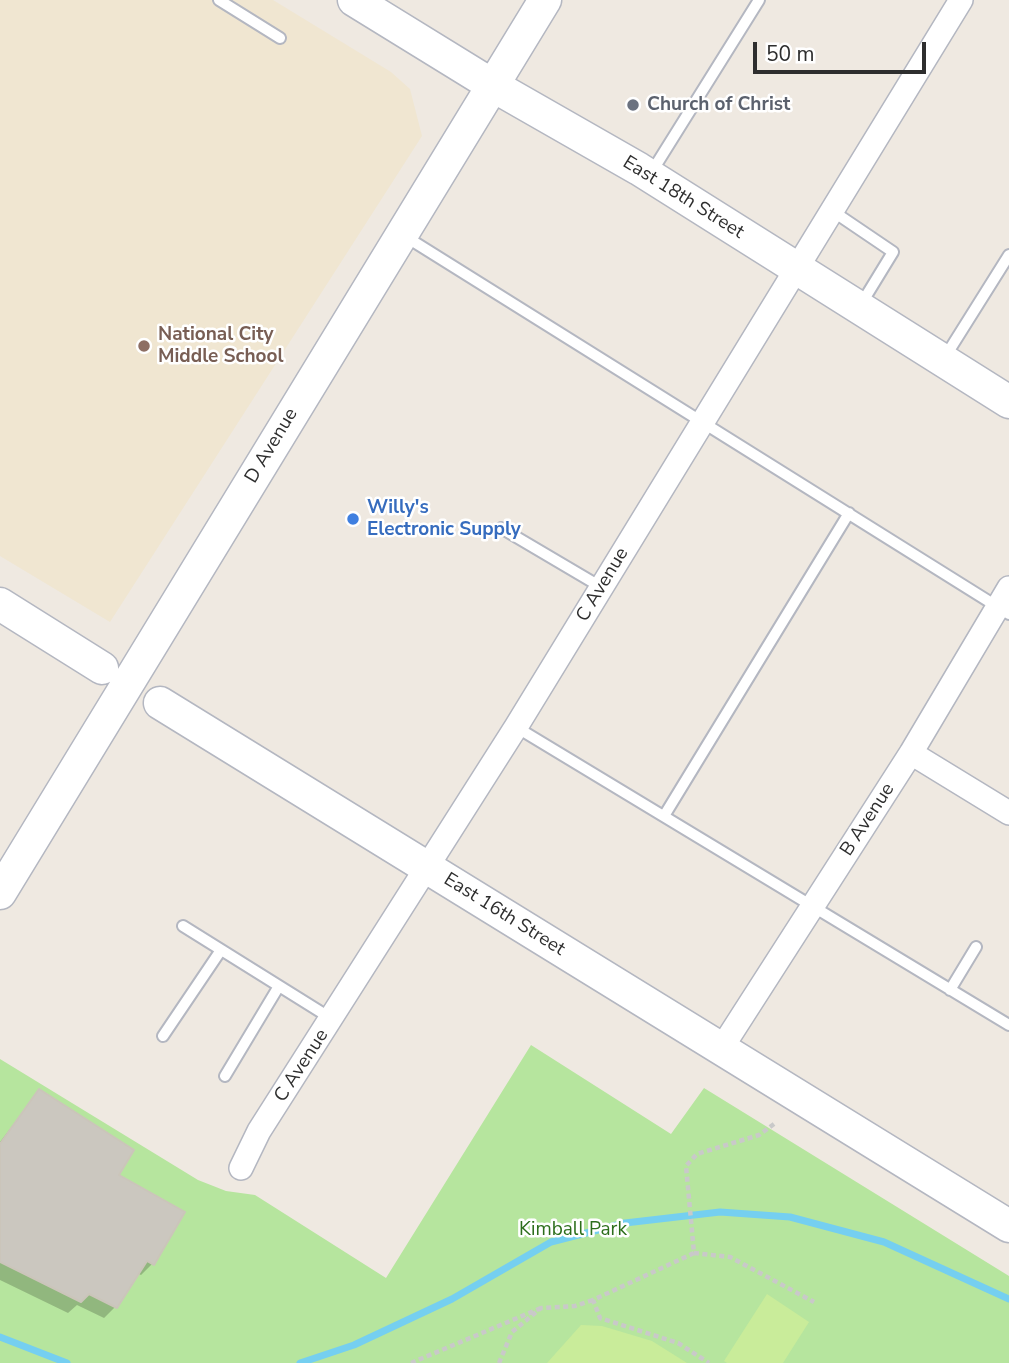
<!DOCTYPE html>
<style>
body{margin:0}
#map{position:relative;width:1009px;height:1363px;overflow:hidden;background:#efe9e1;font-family:"Nunito Sans",sans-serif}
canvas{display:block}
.scale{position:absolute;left:753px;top:42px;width:173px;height:32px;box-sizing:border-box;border:4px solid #2e2e2e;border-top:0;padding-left:9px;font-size:21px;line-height:24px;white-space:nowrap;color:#2e2e2e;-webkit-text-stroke:5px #fff;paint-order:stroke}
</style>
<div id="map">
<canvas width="1009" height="1363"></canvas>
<div class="scale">50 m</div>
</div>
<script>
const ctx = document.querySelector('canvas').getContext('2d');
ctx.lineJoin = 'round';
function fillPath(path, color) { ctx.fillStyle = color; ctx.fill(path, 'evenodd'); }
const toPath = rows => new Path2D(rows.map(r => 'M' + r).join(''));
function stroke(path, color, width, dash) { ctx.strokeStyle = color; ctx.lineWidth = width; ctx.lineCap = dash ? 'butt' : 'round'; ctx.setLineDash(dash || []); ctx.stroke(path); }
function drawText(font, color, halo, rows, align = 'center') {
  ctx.font = font + ' "Nunito Sans",sans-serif'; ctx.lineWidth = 5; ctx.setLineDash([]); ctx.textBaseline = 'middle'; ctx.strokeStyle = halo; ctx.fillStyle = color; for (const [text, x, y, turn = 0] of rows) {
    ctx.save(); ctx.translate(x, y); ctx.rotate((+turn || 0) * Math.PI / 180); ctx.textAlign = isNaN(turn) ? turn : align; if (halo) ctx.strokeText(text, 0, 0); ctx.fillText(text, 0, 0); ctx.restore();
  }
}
fillPath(toPath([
 [0,0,273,0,391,72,410,89,422,136,110,622,0,556]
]), '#f0e6d1');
fillPath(toPath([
 [531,1045,671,1134,704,1088,1009,1276,1009,1363,0,1363,0,1059,198,1180,226,1191,255,1195,386,1278]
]), '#b6e59e');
fillPath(toPath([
 [767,1294,809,1322,783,1363,727,1363,724,1361],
 [581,1325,602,1326,652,1341,687,1363,547,1363]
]), '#c9ec9a');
fillPath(toPath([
 [39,1091,117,1176,152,1264,141,1275,137,1273,116,1306,104,1318,77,1305,68,1313,0,1280,0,1142]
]), '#0003');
stroke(toPath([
 [0,1337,67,1363],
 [300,1363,354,1345,452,1299,551,1242,625,1223,720,1212,790,1217,884,1242,1009,1299]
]), '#75cff0', 7);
const building = toPath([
 [39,1089,134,1150,119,1175,185,1212,154,1265,147,1261,117,1308,89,1294,81,1302,0,1262,0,1144,39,1089]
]);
fillPath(building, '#cbc7bf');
stroke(building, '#cbc5ba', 2);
const lane = toPath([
 [219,0,280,38],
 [651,173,759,0],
 [831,210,893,252,860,306],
 [403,235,1009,614],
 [945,357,1009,255],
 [501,528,601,587],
 [516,727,1009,1025],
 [664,816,849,513],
 [183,926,332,1019],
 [950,990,976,947],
 [163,1036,221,950],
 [225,1076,279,986]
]);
const street = toPath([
 [911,753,1009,813],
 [721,1049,911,753,1009,588],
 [241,1168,259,1131,516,727,961,0]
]);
const secondary = toPath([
 [354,0,492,85,639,169,1009,402],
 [0,604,102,668],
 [160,703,1009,1226],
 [0,893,545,0]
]);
stroke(lane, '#b4b7c1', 14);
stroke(street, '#b4b7c1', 26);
stroke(secondary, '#b4b7c1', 35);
stroke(toPath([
 [774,1124,759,1135,697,1154,686,1166,694,1253,730,1257,814,1302],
 [694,1253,593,1300,600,1318,678,1343,709,1363],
 [411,1363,541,1308],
 [499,1363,512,1332,541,1308,575,1306,593,1300]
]), '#c9c9c9', 4.5, [5, 3.5]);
stroke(lane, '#fff', 10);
stroke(street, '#fff', 23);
stroke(secondary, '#fff', 32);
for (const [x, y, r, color] of [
 [633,105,7,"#6b7280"],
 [144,346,7,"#8d6e63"],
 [353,519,7,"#3f7fe0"]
]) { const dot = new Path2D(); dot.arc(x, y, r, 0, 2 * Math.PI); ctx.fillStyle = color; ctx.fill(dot); stroke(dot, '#fff', 2.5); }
drawText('bold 19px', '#5b616d', '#fff', [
 ["Church of Christ",647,105]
], 'left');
drawText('19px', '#2e2e2e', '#fff', [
 ["East 18th Street",683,198,32],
 ["D Avenue",272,446,-59],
 ["C Avenue",603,585,-59],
 ["B Avenue",868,820,-57],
 ["East 16th Street",504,915,32],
 ["C Avenue",302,1066,-57]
]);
drawText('bold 19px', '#785e54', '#fff', [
 ["National City",158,335],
 ["Middle School",158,357]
], 'left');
drawText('bold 19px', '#366cbe', '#fff', [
 ["Willy's",367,508],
 ["Electronic Supply",367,530]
], 'left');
drawText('19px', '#2c6e1b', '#fff', [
 ["Kimball Park",573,1230]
]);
</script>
